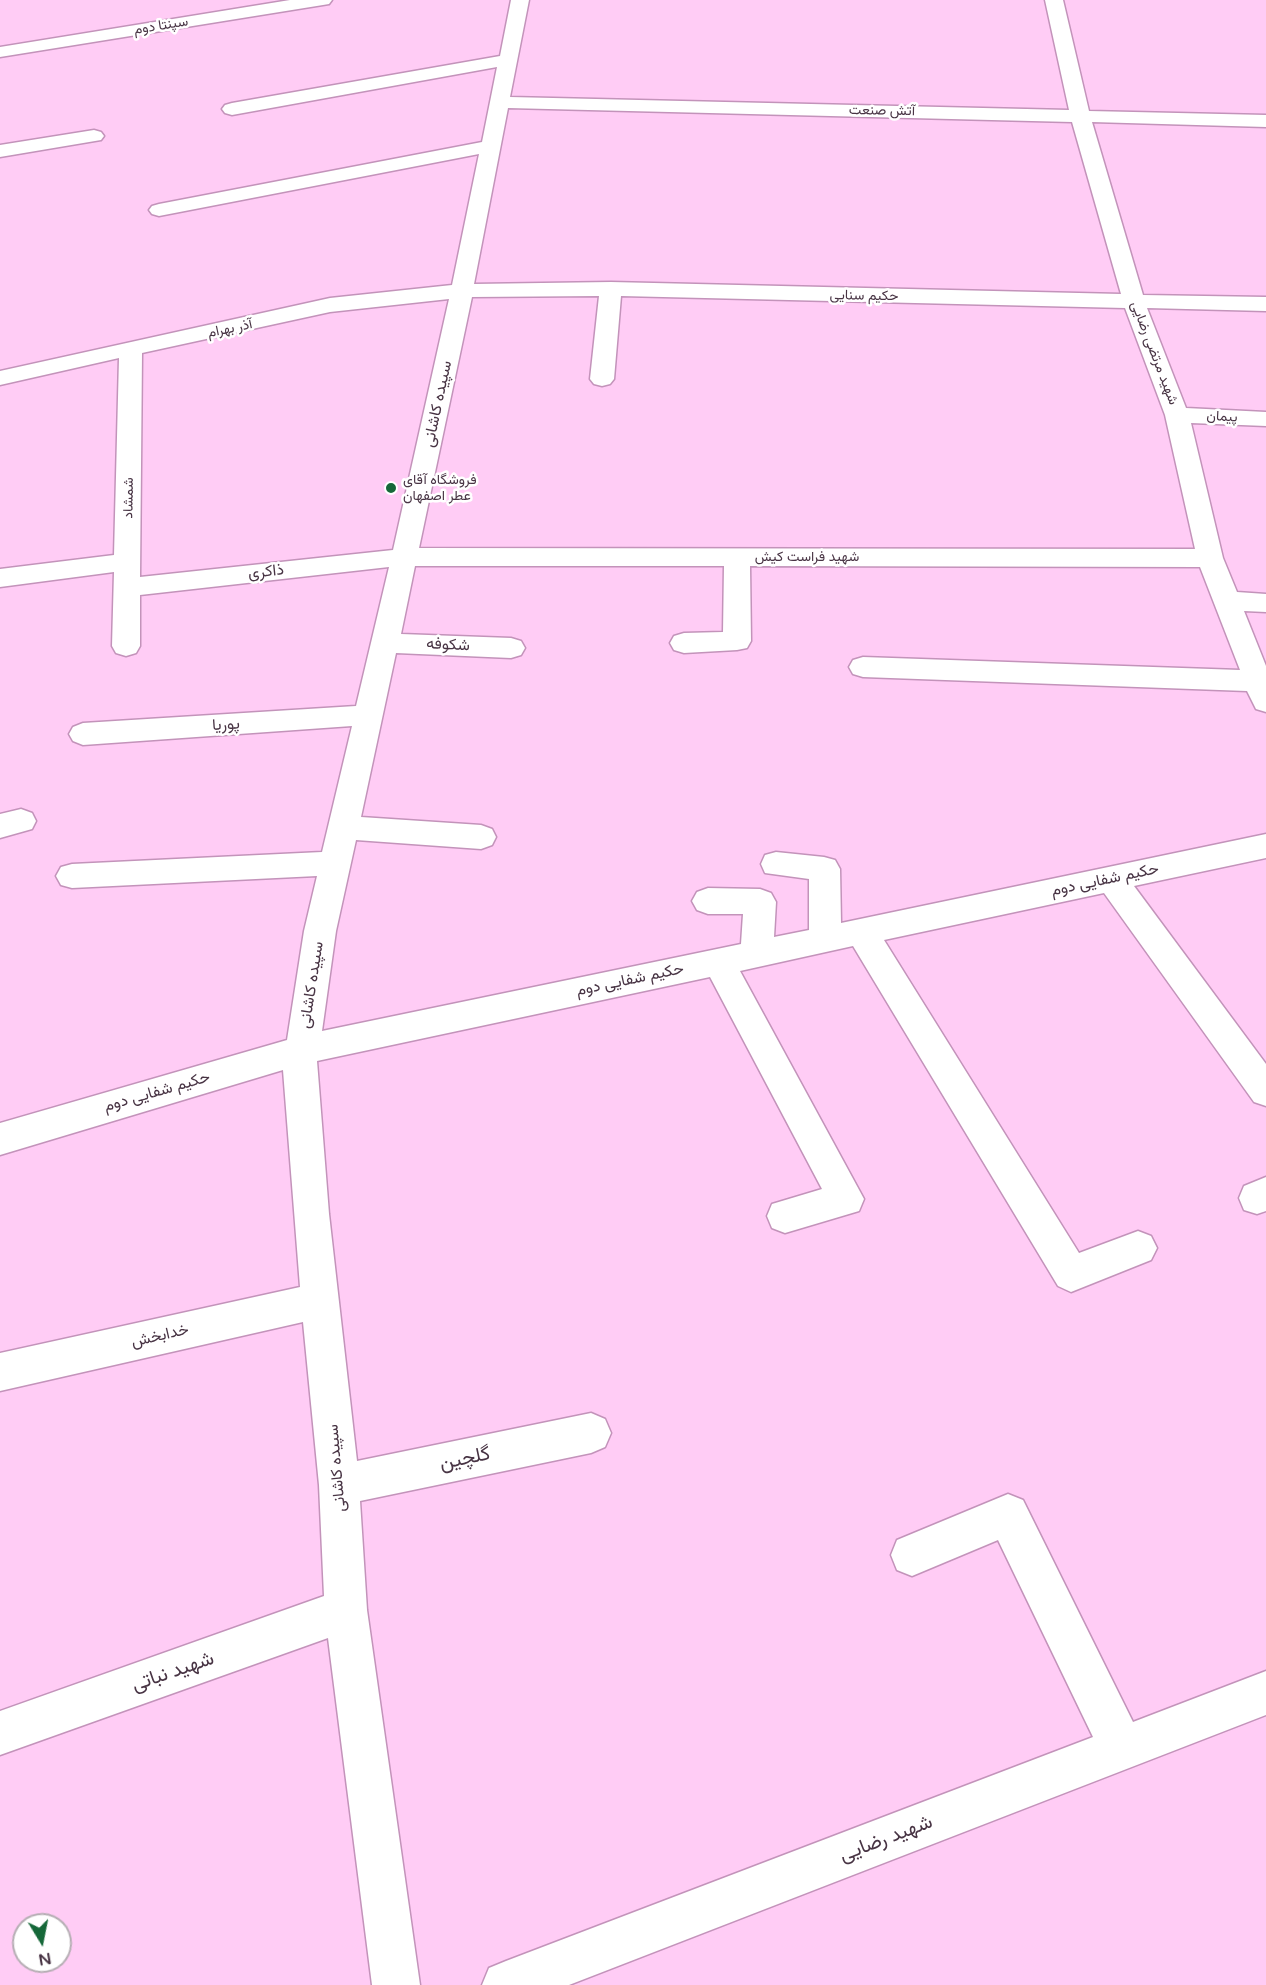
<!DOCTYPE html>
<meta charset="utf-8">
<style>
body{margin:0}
#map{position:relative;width:1266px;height:1985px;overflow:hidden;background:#ffccf5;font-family:"Varela Round",sans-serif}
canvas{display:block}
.north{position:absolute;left:12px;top:1913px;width:60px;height:60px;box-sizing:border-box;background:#fff;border:2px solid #b6aeb4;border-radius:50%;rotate:170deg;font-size:16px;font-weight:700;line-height:24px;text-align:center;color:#483444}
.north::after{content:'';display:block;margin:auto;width:21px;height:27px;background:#166839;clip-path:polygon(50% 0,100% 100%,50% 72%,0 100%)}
</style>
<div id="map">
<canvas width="1266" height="1985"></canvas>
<div class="north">N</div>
</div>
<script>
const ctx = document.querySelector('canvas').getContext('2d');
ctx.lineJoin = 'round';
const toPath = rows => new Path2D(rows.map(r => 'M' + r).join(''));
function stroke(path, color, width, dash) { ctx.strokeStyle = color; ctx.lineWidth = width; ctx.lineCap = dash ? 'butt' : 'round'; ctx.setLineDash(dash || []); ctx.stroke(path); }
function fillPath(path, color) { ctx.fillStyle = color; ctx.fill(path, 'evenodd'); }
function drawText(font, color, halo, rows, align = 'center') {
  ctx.font = font + ' "Varela Round",Vazirmatn,sans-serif'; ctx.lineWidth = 5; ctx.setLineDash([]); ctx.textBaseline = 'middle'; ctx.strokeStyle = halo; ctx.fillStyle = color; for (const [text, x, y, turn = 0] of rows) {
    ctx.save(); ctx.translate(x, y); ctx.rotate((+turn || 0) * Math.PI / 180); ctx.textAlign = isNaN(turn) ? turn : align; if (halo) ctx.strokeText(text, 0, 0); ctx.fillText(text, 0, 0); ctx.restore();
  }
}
const minor = toPath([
 [290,0,332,0,329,4,323,5,0,57,0,47,290,0],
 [511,0,529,0,510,97,1069,110,1045,0,1063,0,1089,111,1266,115,1266,127,1092,122,1143,295,1266,297,1266,311,1147,308,1186,408,1266,412,1266,426,1191,423,1223,558,1237,592,1266,594,1266,612,1244,611,1266,666,1266,712,1256,709,1247,691,863,677,853,674,849,667,853,660,863,657,1240,670,1200,567,750,566,751,641,747,648,737,650,684,653,674,650,670,643,674,636,684,633,723,632,724,566,415,566,401,634,511,638,521,641,525,648,521,655,511,658,396,653,361,817,481,825,492,829,496,837,492,845,481,849,356,840,336,931,322,1031,741,944,743,914,708,914,697,910,692,901,697,892,708,888,760,889,771,893,776,902,774,937,809,930,809,879,765,873,761,864,765,855,776,852,824,857,835,860,840,869,841,923,1266,834,1266,858,1134,886,1266,1064,1266,1106,1254,1102,1104,893,884,940,1079,1253,1138,1231,1151,1236,1157,1248,1151,1260,1071,1292,1058,1286,853,946,740,971,864,1199,859,1211,785,1233,772,1228,767,1216,772,1204,822,1189,710,977,317,1061,329,1214,357,1461,591,1413,605,1419,611,1433,605,1447,591,1453,360,1501,367,1610,420,1985,372,1985,328,1638,0,1755,0,1711,324,1596,319,1485,303,1322,0,1391,0,1353,300,1287,283,1070,0,1155,0,1123,287,1040,304,931,317,876,72,888,61,885,56,876,61,867,72,864,322,852,352,726,83,745,73,741,69,734,73,727,83,723,356,706,389,567,140,595,140,646,136,653,126,656,116,653,112,646,114,572,0,587,0,569,114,555,119,358,0,385,0,371,330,298,452,285,479,154,159,216,152,214,149,210,152,206,159,204,482,142,497,67,232,115,225,113,222,109,225,105,232,103,500,56,511,0],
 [508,108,1072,122,1121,294,611,282,474,284,508,108],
 [599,296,590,379,594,384,602,386,610,384,614,379,621,296,1125,308,1165,415,1195,549,419,548,472,297,599,296],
 [449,299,393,550,140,577,142,353,330,312,449,299],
 [94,130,101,132,104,136,101,140,0,157,0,145,94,130],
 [21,809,32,813,36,821,32,829,0,838,0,814,21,809],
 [1266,1177,1266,1211,1257,1214,1244,1210,1239,1198,1244,1186,1266,1177],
 [1008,1494,1023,1500,1133,1722,1266,1671,1266,1715,569,1985,482,1985,489,1968,506,1961,1093,1737,998,1540,912,1576,897,1570,891,1555,897,1540,1008,1494]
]);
stroke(minor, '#c393ba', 3);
fillPath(minor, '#fff');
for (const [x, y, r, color] of [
 [391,488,6,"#166839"]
]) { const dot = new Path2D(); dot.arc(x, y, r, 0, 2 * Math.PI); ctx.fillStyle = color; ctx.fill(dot); stroke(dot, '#fff', 2); }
drawText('14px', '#483444', '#fff', [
 ["سپنتا دوم",161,26,-9],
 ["آتش صنعت",882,111,1],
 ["حکیم سنایی",864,296,1],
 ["آذر بهرام",230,329,-12],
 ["شهید مرتضی رضایی",1154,353,69],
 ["پیمان",1222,417,3],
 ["شمشاد",129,498,-89],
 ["شهید فراست کیش",807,557]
]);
drawText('14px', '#483444', '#fff', [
 ["فروشگاه آقای",403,480],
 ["عطر اصفهان",403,496]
], 'left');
drawText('16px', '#483444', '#fff', [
 ["سپیده کاشانی",438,404,-78],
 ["ذاکری",266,572,-6],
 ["شکوفه",448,645,3],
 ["پوریا",226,725,-4],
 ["حکیم شفایی دوم",1105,880,-12],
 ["حکیم شفایی دوم",630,980,-12],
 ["سپیده کاشانی",312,985,-81],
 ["حکیم شفایی دوم",157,1092,-16],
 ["خدابخش",160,1336,-13],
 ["سپیده کاشانی",337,1468,-95]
]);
drawText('20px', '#483444', '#fff', [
 ["گلچین",465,1459,-12],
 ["شهید نباتی",173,1672,-19],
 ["شهید رضایی",886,1839,-21]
]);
</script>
